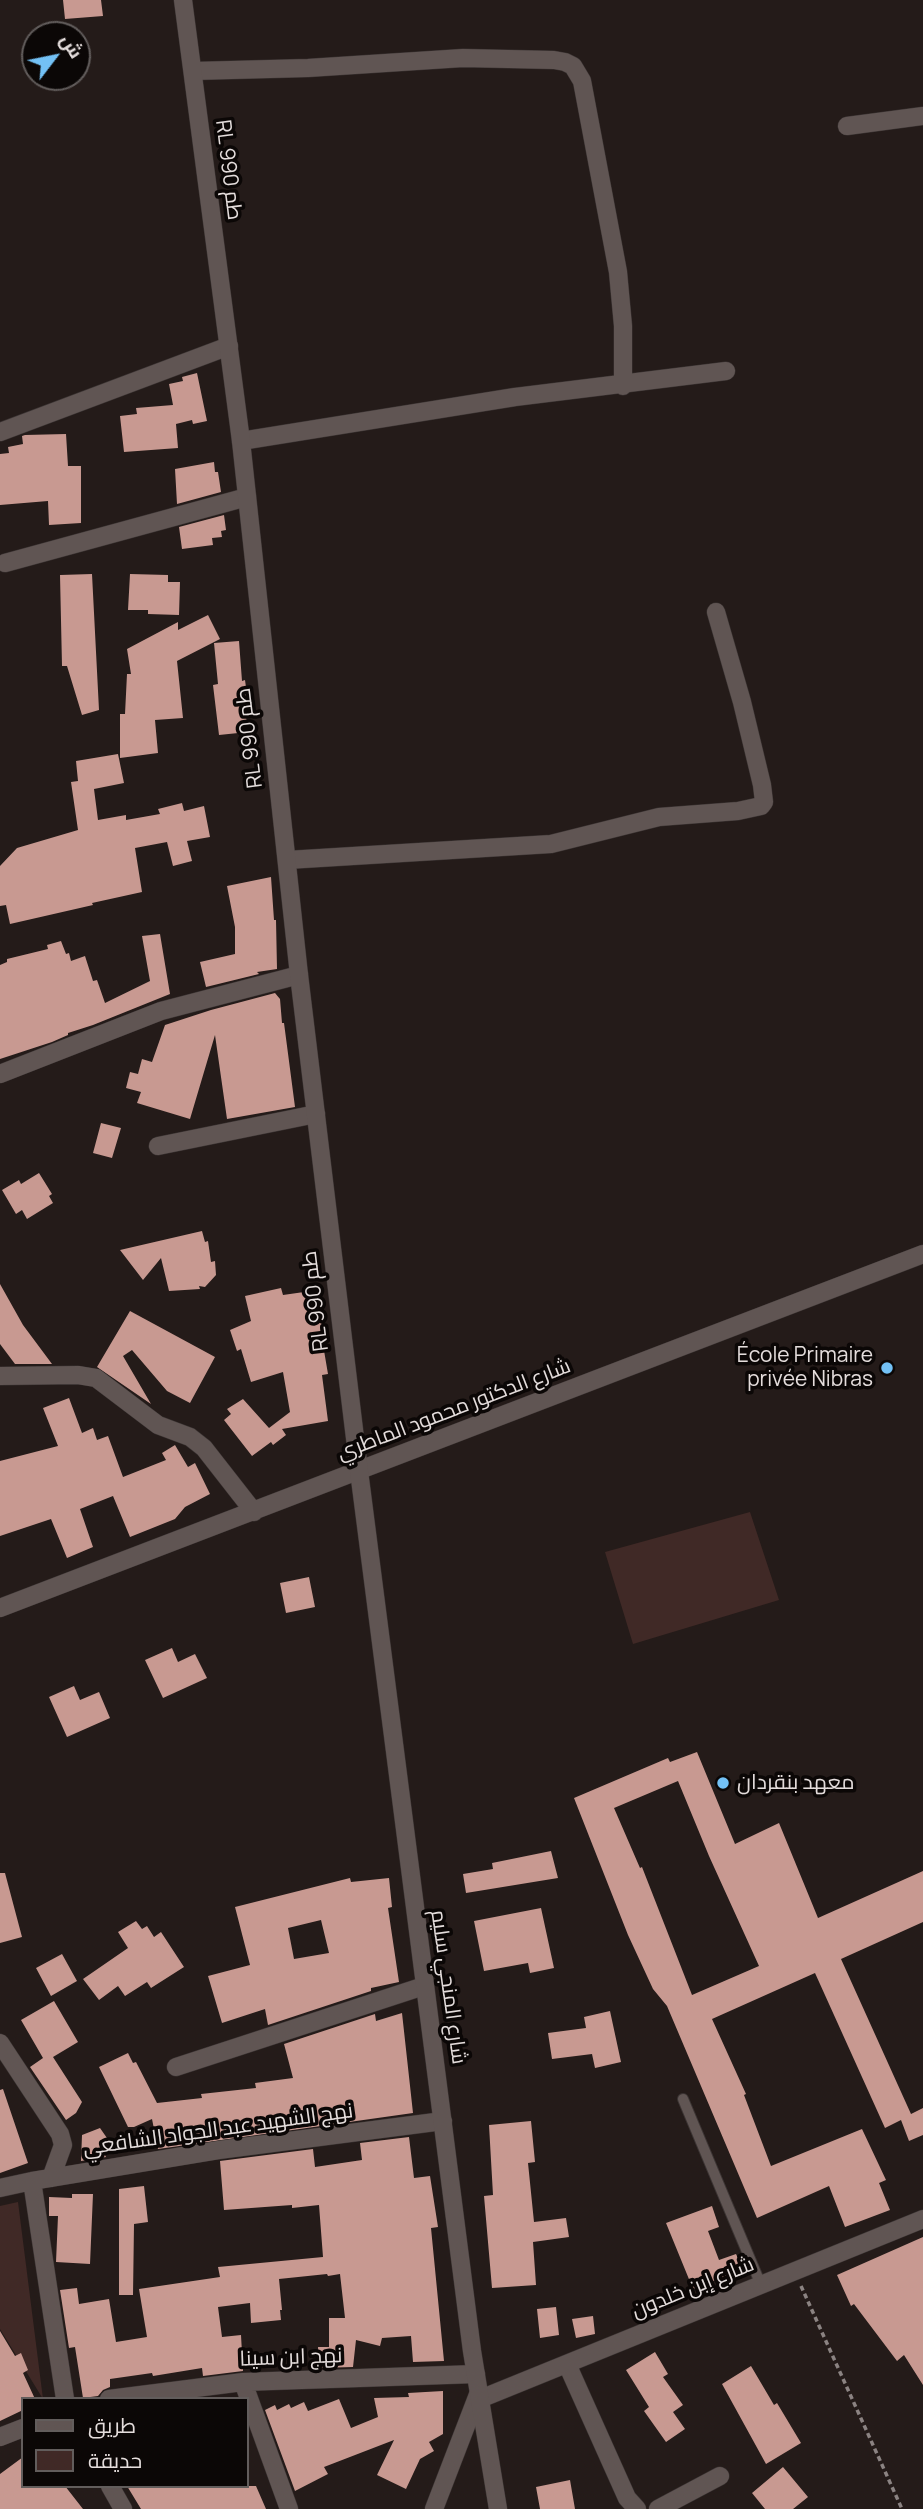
<!DOCTYPE html>
<meta charset="utf-8">
<style>
body{margin:0}
#map{position:relative;width:923px;height:2509px;overflow:hidden;background:#241b19;font-family:Manrope,Cairo,sans-serif}
canvas{display:block}
.legend{position:absolute;left:21px;top:2397px;width:228px;height:91px;box-sizing:border-box;background:#0b0706;border:2px solid #625d5c;margin:0;padding:9px 12px;list-style:none;font-size:21px;color:#e4dddc}
.legend li{display:flex;align-items:center;gap:14px;height:35px}
.legend b{width:35px;border:2px solid #625d5c}
.north{position:absolute;left:21px;top:21px;width:70px;height:70px;box-sizing:border-box;background:#0b0706;border:2px solid #625d5c;border-radius:50%;rotate:58deg;font-size:19px;font-weight:700;line-height:28px;text-align:center;color:#e4dddc}
.north::after{content:'';display:block;margin:auto;width:24px;height:32px;background:#73c1f5;clip-path:polygon(50% 0,100% 100%,50% 72%,0 100%)}
</style>
<div id="map">
<canvas width="923" height="2509"></canvas>
<ul class="legend">
<li><b style="height:9px;background:#605553"></b>طريق</li>
<li><b style="height:19px;background:#402926"></b>حديقة</li>
</ul>
<div class="north">ش</div>
</div>
<script>
const ctx = document.querySelector('canvas').getContext('2d');
ctx.lineJoin = 'round';
function fillPath(path, color) { ctx.fillStyle = color; ctx.fill(path, 'evenodd'); }
const toPath = rows => new Path2D(rows.map(r => 'M' + r).join(''));
function stroke(path, color, width, dash) { ctx.strokeStyle = color; ctx.lineWidth = width; ctx.lineCap = dash ? 'butt' : 'round'; ctx.setLineDash(dash || []); ctx.stroke(path); }
function drawText(font, color, halo, rows, align = 'center') {
  ctx.font = font + ' Manrope,Cairo,sans-serif'; ctx.lineWidth = 7; ctx.setLineDash([]); ctx.textBaseline = 'middle'; ctx.strokeStyle = halo; ctx.fillStyle = color; for (const [text, x, y, turn = 0] of rows) {
    ctx.save(); ctx.translate(x, y); ctx.rotate((+turn || 0) * Math.PI / 180); ctx.textAlign = isNaN(turn) ? turn : align; if (halo) ctx.strokeText(text, 0, 0); ctx.fillText(text, 0, 0); ctx.restore();
  }
}
fillPath(toPath([
 [750,1512,779,1600,633,1644,605,1552],
 [18,2202,43,2399,0,2329,0,2206]
]), '#402926');
fillPath(toPath([
 [63,0,101,0,103,16,65,19],
 [197,373,207,421,193,424,192,420,176,424,178,448,124,452,120,416,137,414,136,408,173,405,169,384,183,381,182,377],
 [66,434,68,466,81,466,81,523,49,525,48,501,0,505,0,454,9,453,8,447,23,444,22,436,25,435],
 [214,462,215,472,218,472,221,492,177,504,175,469],
 [224,515,226,530,221,531,222,537,212,538,213,545,182,549,179,527],
 [92,574,99,710,82,715,67,666,62,666,60,575],
 [130,574,168,575,168,582,180,582,179,615,148,614,148,610,128,610],
 [208,615,220,639,177,661,183,718,155,720,158,753,120,758,120,714,125,714,127,674,131,674,127,649,178,622,178,630],
 [239,641,242,681,245,680,250,716,246,716,248,732,219,735,213,685,218,684,214,643],
 [118,754,124,783,94,789,98,820,126,815,126,820,160,814,158,809,182,803,184,811,204,806,210,837,187,841,192,861,173,866,167,842,135,848,142,892,92,903,93,905,10,924,6,905,0,906,0,866,17,848,78,830,71,782,78,781,76,761],
 [271,877,274,920,276,920,277,969,257,972,259,974,206,987,200,962,235,954,235,927,227,886],
 [160,934,170,994,93,1025,68,1033,68,1035,52,1042,0,1059,0,965,7,962,7,959,48,949,47,945,61,941,66,954,69,953,71,961,85,956,93,981,97,980,105,1003,150,981,142,936],
 [275,993,280,999,282,1023,284,1023,295,1107,227,1119,215,1035,190,1119,137,1103,141,1092,126,1088,130,1072,138,1074,142,1059,152,1062,165,1025,211,1010],
 [101,1123,121,1128,112,1158,93,1153],
 [39,1173,52,1194,49,1196,53,1203,27,1219,22,1210,16,1214,2,1190,19,1180,21,1184],
 [202,1231,205,1242,208,1241,211,1262,215,1261,216,1275,205,1287,199,1286,200,1289,169,1291,161,1258,143,1280,120,1250],
 [0,1284,23,1325,52,1364,15,1364,0,1344],
 [281,1288,283,1295,318,1290,323,1326,320,1327,328,1374,322,1375,328,1421,282,1429,286,1435,273,1445,271,1442,252,1456,224,1420,231,1414,227,1409,243,1399,269,1428,290,1412,283,1372,251,1382,241,1349,237,1351,230,1330,251,1321,245,1296],
 [130,1311,215,1357,190,1403,167,1391,132,1350,123,1356,151,1404,97,1367],
 [69,1398,82,1433,93,1428,97,1440,108,1436,123,1477,166,1460,162,1453,175,1445,188,1467,195,1463,210,1494,185,1507,175,1519,130,1537,113,1496,80,1509,93,1547,67,1558,51,1519,0,1536,0,1461,58,1446,43,1408],
 [309,1577,315,1607,286,1613,280,1583],
 [172,1648,178,1662,195,1654,207,1678,163,1698,145,1660],
 [74,1686,80,1700,99,1692,110,1718,67,1737,49,1697],
 [697,1752,735,1844,779,1823,818,1918,923,1871,923,1922,841,1959,911,2114,923,2108,923,2135,909,2141,901,2120,885,2128,815,1973,712,2019,746,2094,744,2095,771,2166,862,2129,886,2180,879,2183,890,2210,845,2227,829,2186,757,2218,667,2006,653,1989,628,1935,574,1798,668,1758,670,1762],
 [678,1781,709,1856,759,1966,692,1995,642,1867,640,1868,614,1808],
 [551,1851,558,1878,466,1893,463,1874,493,1869,492,1863],
 [0,1873,5,1873,22,1937,0,1943],
 [350,1878,351,1882,389,1878,392,1907,388,1908,399,1982,371,1988,371,1991,268,2025,265,2009,222,2023,208,1976,250,1965,235,1907],
 [321,1920,329,1953,294,1959,288,1928],
 [541,1908,554,1968,530,1973,528,1963,484,1971,474,1921],
 [136,1921,142,1929,147,1926,154,1937,161,1932,184,1967,151,1988,147,1982,125,1996,118,1986,99,2000,83,1979,128,1948,118,1932],
 [62,1954,77,1981,51,1996,36,1968],
 [54,2001,78,2042,53,2057,82,2102,76,2113,66,2120,30,2067,43,2058,21,2020],
 [610,2011,621,2062,595,2068,592,2054,552,2059,548,2033,586,2028,584,2017],
 [402,2013,413,2113,158,2149,152,2119,134,2127,128,2127,99,2067,128,2053,133,2063,136,2062,157,2103,202,2098,201,2094,256,2088,255,2083,293,2078,284,2044,375,2014,376,2021],
 [3,2089,28,2163,0,2173,0,2090],
 [531,2121,535,2162,528,2163,534,2222,566,2218,569,2237,533,2242,536,2285,492,2288,484,2196,493,2195,489,2125],
 [100,2128,116,2151,105,2155,106,2157,81,2161,82,2135],
 [409,2137,414,2178,430,2176,438,2227,431,2228,444,2361,413,2362,411,2336,382,2338,380,2346,356,2340,353,2367,319,2368,318,2347,329,2347,329,2318,345,2318,340,2274,328,2276,327,2274,279,2279,282,2310,280,2310,281,2320,251,2323,250,2303,218,2307,222,2337,241,2335,243,2371,203,2376,202,2368,153,2376,152,2373,110,2379,110,2387,103,2390,98,2396,83,2398,75,2347,69,2348,60,2290,77,2288,79,2304,109,2299,116,2342,147,2337,139,2289,220,2277,218,2267,323,2257,319,2205,292,2208,292,2205,224,2210,220,2161,313,2149,315,2167,362,2160,360,2143],
 [144,2186,148,2222,134,2224,133,2295,119,2295,119,2189],
 [72,2194,93,2194,90,2264,56,2262,58,2216,49,2216,49,2197,72,2198],
 [712,2206,719,2227,708,2231,719,2260,736,2254,743,2269,693,2289,666,2223],
 [923,2237,923,2385,904,2355,897,2361,854,2304,851,2306,837,2275],
 [556,2307,559,2335,540,2338,537,2309],
 [593,2316,595,2334,576,2338,572,2319],
 [0,2331,15,2356,21,2353,28,2370,23,2373,35,2399,23,2399,23,2410,0,2421],
 [655,2352,668,2374,663,2377,683,2405,673,2412,685,2429,666,2442,644,2411,649,2407,626,2370],
 [751,2366,774,2405,777,2403,801,2443,766,2464,722,2384],
 [443,2391,443,2434,429,2442,434,2451,420,2459,406,2489,377,2475,394,2440,324,2467,328,2474,295,2491,265,2410,275,2405,277,2410,289,2404,291,2408,304,2402,308,2411,339,2399,351,2428,378,2417,374,2398,409,2397,408,2393],
 [23,2457,23,2486,65,2486,83,2509,0,2509,0,2474],
 [783,2467,808,2497,793,2509,765,2509,752,2493],
 [570,2480,575,2509,540,2509,536,2487],
 [127,2486,256,2486,266,2509,141,2509]
]), '#c89991');
const service = toPath([
 [683,2099,761,2285]
]);
const minor = toPath([
 [193,71,308,68,463,58,554,60,565,62,573,66,582,81,618,272,623,326,623,386],
 [847,126,923,116],
 [0,432,229,346],
 [241,441,515,397,726,371],
 [5,563,247,497],
 [287,860,551,844,659,817,738,811,761,806,764,802,762,785,742,702,716,612],
 [0,1074,161,1011,299,975],
 [158,1146,316,1114],
 [0,1376,78,1375,96,1378,158,1425,190,1437,204,1448,254,1512],
 [0,1608,923,1254],
 [0,2043,60,2134,63,2145,51,2178],
 [176,2067,424,1986],
 [32,2181,65,2399],
 [0,2188,32,2181,219,2150,443,2121],
 [567,2364,627,2498,637,2509],
 [243,2382,289,2509],
 [109,2399,243,2382,476,2374],
 [480,2399,923,2219],
 [0,2437,23,2428],
 [110,2486,123,2509],
 [434,2509,479,2392],
 [658,2509,720,2476]
]);
const tertiary = toPath([
 [183,0,241,441,299,975,359,1471,472,2351,498,2509]
]);
stroke(service, '#3c3534', 12);
stroke(minor, '#3c3534', 19);
stroke(tertiary, '#3c3534', 19);
stroke(toPath([
 [801,2286,902,2509]
]), '#8b8382', 3.5, [5, 3.5]);
stroke(service, '#605553', 10);
stroke(minor, '#605553', 18);
stroke(tertiary, '#605553', 18);
for (const [x, y, r, color] of [
 [887,1368,7,"#73c1f5"],
 [723,1783,7,"#73c1f5"]
]) { const dot = new Path2D(); dot.arc(x, y, r, 0, 2 * Math.PI); ctx.fillStyle = color; ctx.fill(dot); stroke(dot, '#0b0706', 2.5); }
drawText('21px', '#e4dddc', '#0b0706', [
 ["RL طم 990",228,170,83],
 ["RL طم 990",250,738,-97],
 ["RL طم 990",316,1301,-97],
 ["شارع الدكتور محمود الماطري",454,1410,-21],
 ["شارع المنجي سليم",448,1987,82],
 ["نهج الشهيد عبد الجواد الشافعي",218,2130,-8],
 ["شارع إبن خلدون",693,2288,-22],
 ["نهج ابن سينا",291,2358,-2]
]);
drawText('21px', '#e4dddc', '#0b0706', [
 ["École Primaire",873,1356],
 ["privée Nibras",873,1380],
 ["معهد بنقردان",737,1783,"left"]
], 'right');
</script>
